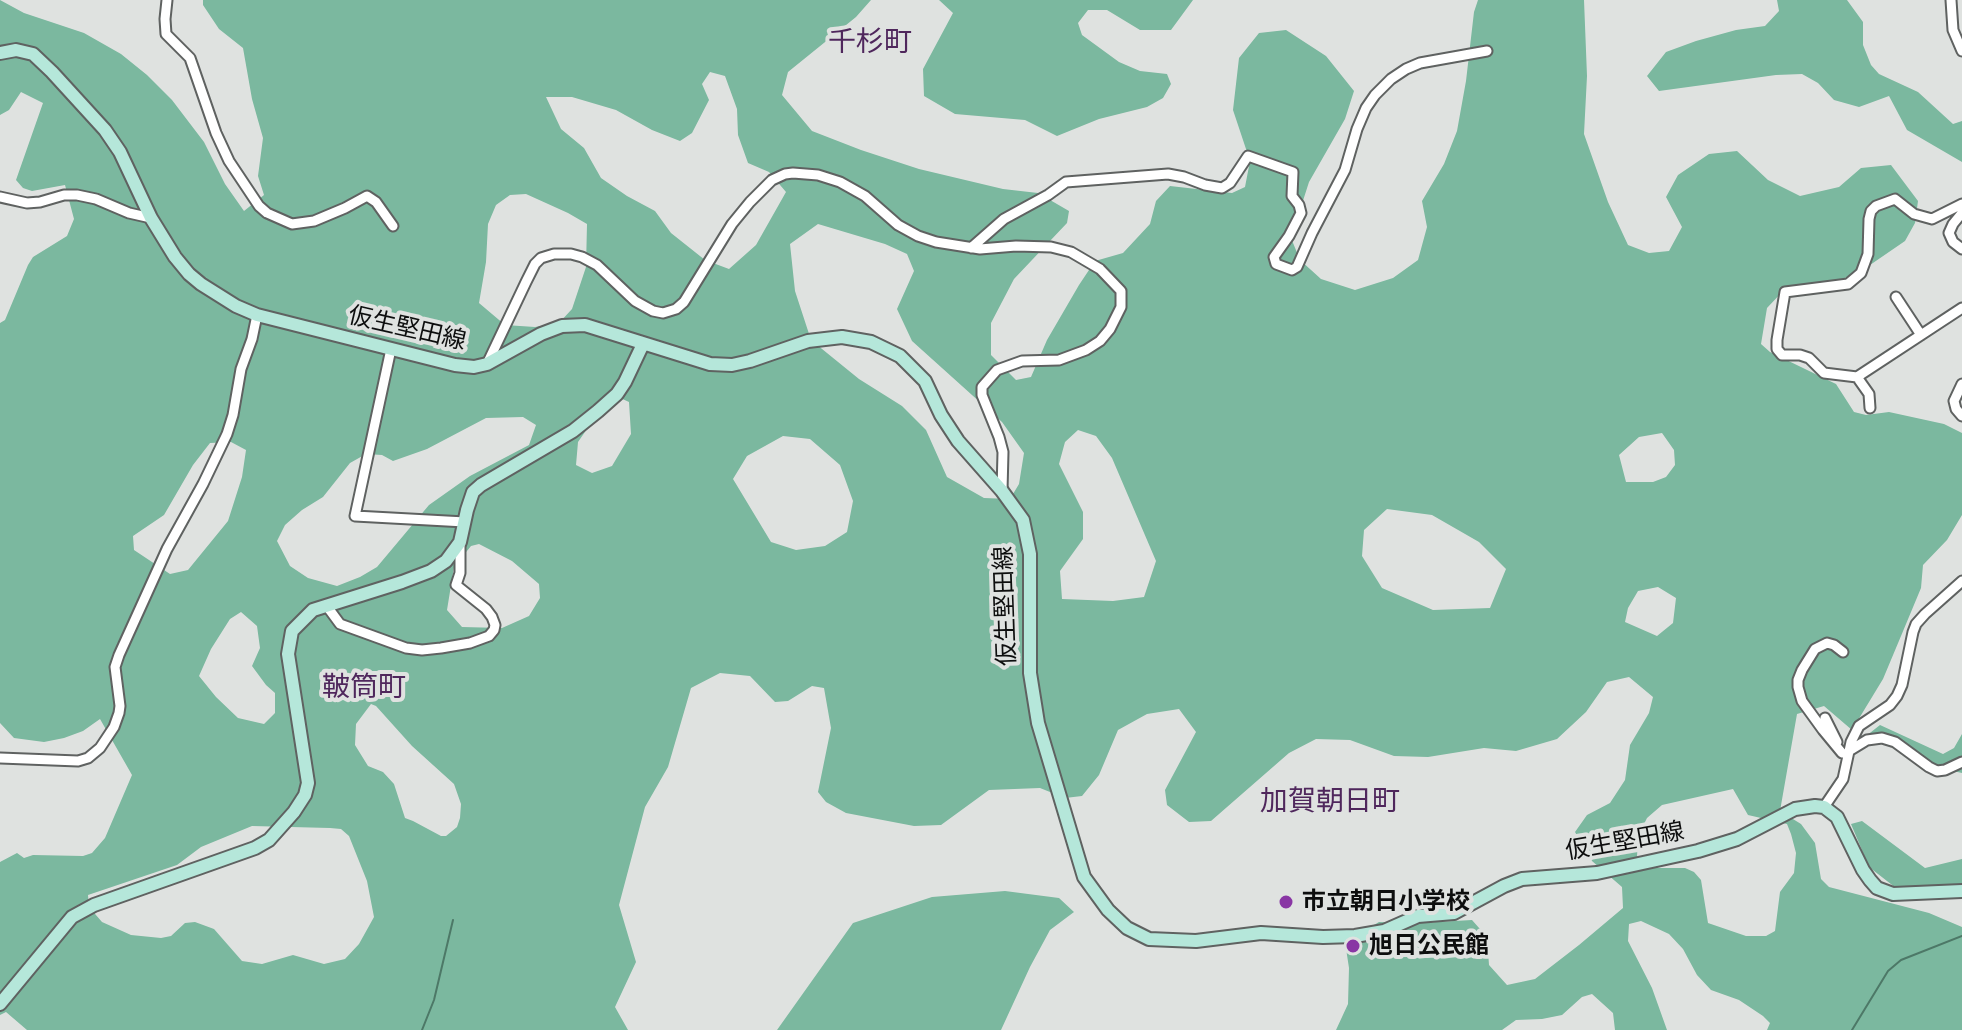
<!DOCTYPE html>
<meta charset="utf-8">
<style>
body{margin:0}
canvas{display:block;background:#dfe2e0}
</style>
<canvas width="1962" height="1030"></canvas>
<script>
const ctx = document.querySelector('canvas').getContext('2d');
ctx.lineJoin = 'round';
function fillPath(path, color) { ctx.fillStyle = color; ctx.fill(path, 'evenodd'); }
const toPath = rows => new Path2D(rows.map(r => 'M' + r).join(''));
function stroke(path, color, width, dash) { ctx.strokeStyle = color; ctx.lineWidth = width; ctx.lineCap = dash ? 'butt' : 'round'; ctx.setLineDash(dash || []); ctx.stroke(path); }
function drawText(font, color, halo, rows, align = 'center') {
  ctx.font = font + ' "Fira Sans Condensed","Noto Sans JP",sans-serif'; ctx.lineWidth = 8; ctx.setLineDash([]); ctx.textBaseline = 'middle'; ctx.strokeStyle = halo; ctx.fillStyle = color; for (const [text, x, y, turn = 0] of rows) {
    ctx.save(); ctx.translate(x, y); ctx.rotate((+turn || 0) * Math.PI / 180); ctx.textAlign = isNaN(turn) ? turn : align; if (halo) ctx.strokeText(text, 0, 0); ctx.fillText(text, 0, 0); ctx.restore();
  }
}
fillPath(toPath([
 [0,0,24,13,84,33,121,54,147,75,172,100,204,142,225,184,244,211,264,195,258,176,263,138,252,99,243,48,219,29,203,5,203,0,871,0,856,17,788,72,782,95,812,131,861,150,919,169,1003,189,1038,193,1069,211,1067,223,1014,279,991,323,991,355,1016,380,1031,377,1047,340,1079,285,1095,261,1123,253,1150,224,1156,201,1170,186,1232,193,1245,187,1250,161,1233,110,1239,58,1259,33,1286,30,1326,56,1354,91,1345,119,1309,182,1291,238,1300,260,1321,279,1355,290,1393,278,1418,260,1427,227,1422,201,1444,164,1457,131,1466,81,1474,12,1478,0,1584,0,1587,76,1584,134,1608,202,1628,245,1649,253,1669,251,1682,227,1666,197,1678,175,1709,154,1737,151,1768,180,1800,196,1839,187,1861,168,1891,165,1918,201,1915,223,1905,241,1870,265,1833,284,1784,290,1767,308,1761,344,1770,352,1836,384,1854,412,1866,415,1889,412,1944,424,1962,433,1962,515,1947,540,1923,565,1921,588,1901,636,1883,679,1852,730,1824,706,1797,714,1780,811,1801,824,1815,843,1821,879,1829,887,1929,913,1962,927,1962,1030,1767,1030,1770,1023,1763,1016,1739,1000,1711,990,1697,975,1683,949,1669,934,1641,921,1629,924,1628,941,1652,988,1667,1030,1615,1030,1613,1013,1592,994,1582,997,1562,1015,1542,1019,1516,1020,1502,1030,1336,1030,1348,1004,1349,968,1345,942,1379,922,1419,923,1472,920,1487,937,1489,965,1507,985,1535,979,1579,945,1623,908,1622,887,1592,861,1575,832,1587,815,1610,803,1625,780,1630,745,1649,713,1653,697,1629,677,1607,682,1586,712,1557,739,1516,751,1484,748,1428,757,1394,756,1350,740,1316,739,1289,753,1211,821,1189,822,1167,805,1165,790,1196,732,1179,709,1147,714,1118,730,1099,775,1082,796,1065,798,1040,788,989,790,941,825,914,826,846,813,826,802,818,792,831,728,824,688,812,686,788,701,775,702,750,676,720,673,691,688,668,767,645,807,619,905,636,962,615,1007,628,1030,27,1030,6,1012,0,1015,0,862,17,853,24,858,33,855,83,856,92,853,105,838,132,775,100,719,83,731,64,738,44,742,14,738,0,723,0,323,5,320,28,265,33,257,67,236,74,219,65,185,32,191,23,188,16,180,43,103,21,92,9,110,0,115],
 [710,72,725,76,737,109,738,135,748,163,769,172,786,192,756,245,729,269,705,260,671,233,655,211,627,196,601,178,584,148,561,129,546,97,572,97,616,110,652,130,680,141,692,133,709,100,702,84],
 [526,194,568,213,587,224,586,267,572,309,559,323,535,327,505,325,479,303,486,262,488,224,496,205,510,195],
 [818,224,885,244,907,254,914,271,897,309,912,341,1002,422,1024,453,1019,484,1010,499,984,498,947,477,926,430,902,406,859,379,811,340,795,291,790,244],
 [616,396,629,402,631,434,612,466,592,473,576,465,578,442,605,403],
 [523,417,536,425,529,445,470,476,429,505,377,567,360,577,337,586,308,578,290,566,277,541,285,525,302,510,323,497,350,463,366,454,382,455,393,461,427,449,486,418],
 [1078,430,1096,436,1112,458,1156,561,1144,597,1113,601,1062,599,1060,571,1083,539,1083,512,1059,464,1065,442],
 [1662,433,1674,450,1675,465,1666,477,1653,482,1626,482,1619,455,1639,437],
 [783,436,810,439,840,465,853,501,847,532,825,546,796,550,771,542,733,479,747,456],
 [231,442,246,450,242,477,228,521,188,570,170,574,134,550,133,536,164,515,193,465,210,443],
 [1387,509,1432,515,1479,542,1506,569,1490,608,1433,610,1382,588,1362,556,1364,530],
 [479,544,512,561,539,584,540,598,529,616,502,628,462,627,447,610,454,567,471,546],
 [1658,587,1676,598,1673,623,1657,636,1625,622,1628,608,1638,591],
 [241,612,257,626,260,648,252,666,266,685,275,693,275,713,264,724,238,718,216,697,199,676,211,649,230,619],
 [371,704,376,706,412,746,454,784,461,804,460,818,457,827,446,836,441,836,413,821,405,818,394,784,383,772,368,766,355,745,356,724],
 [1733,789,1748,815,1787,824,1791,834,1796,853,1794,873,1780,892,1775,931,1766,936,1746,936,1708,923,1701,880,1694,872,1685,868,1653,868,1643,865,1637,857,1638,836,1647,818,1662,805],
 [252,826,330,828,341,829,349,836,367,881,374,917,359,944,345,959,324,964,293,955,262,964,242,961,214,929,195,922,185,923,171,936,161,938,131,935,102,922,89,907,88,895,177,865,201,847],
 [939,0,1193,0,1171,30,1140,30,1107,10,1088,10,1078,23,1082,35,1119,62,1140,71,1167,74,1171,84,1163,98,1147,107,1099,119,1057,136,1025,120,955,114,924,96,923,69,953,13],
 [1777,0,1847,0,1863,22,1863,45,1871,65,1879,74,1918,92,1953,124,1962,121,1962,162,1907,130,1889,96,1859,107,1834,100,1818,83,1802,74,1776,75,1659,91,1647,76,1666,52,1696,41,1736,30,1765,26,1779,11],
 [1880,725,1943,754,1954,748,1962,734,1962,773,1927,765,1898,743,1861,740],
 [1862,821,1925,868,1962,859,1962,895,1896,888,1869,867,1851,824],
 [1005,891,1059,898,1074,912,1050,930,1030,967,1001,1030,777,1030,853,923,932,897]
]), '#7bb89f');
stroke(toPath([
 [422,1030,434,1000,453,920],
 [1852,1030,1888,971,1901,960,1962,936]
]), '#4d7867', 2);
const street = toPath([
 [167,0,165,19,166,34,190,58,216,133,229,161,259,206,267,213,292,224,314,221,345,208,367,196,376,202,393,226],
 [1951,0,1953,30,1962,51],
 [0,197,27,203,40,202,64,195,77,195,96,199,129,213,151,218],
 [1962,204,1932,219,1914,214,1895,199,1876,206,1871,211,1869,219,1868,254,1861,273,1848,284,1785,292,1777,340,1777,349,1782,355,1800,355,1809,358,1824,373,1857,377,1962,308],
 [1962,213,1953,224,1949,233,1953,242,1962,249],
 [971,248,1004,219,1048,195,1066,182,1168,174,1184,177,1205,185,1222,188,1230,183,1248,156,1293,172,1292,196,1299,205,1301,213,1289,236,1274,257,1276,264,1292,270,1297,267,1312,233,1345,170,1357,129,1366,108,1375,95,1391,79,1406,69,1420,63,1487,51],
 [1896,297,1921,335],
 [391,349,355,516,465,522],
 [488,362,526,282,535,264,541,258,554,254,571,254,582,257,597,265,635,301,653,311,663,313,676,309,684,302,732,224,750,202,772,180,785,174,793,173,818,175,840,182,865,196,898,225,918,236,936,242,980,249,1016,246,1051,247,1071,252,1100,269,1121,291,1121,307,1110,329,1100,341,1086,350,1059,360,1022,361,997,370,982,387,982,395,999,437,1003,452,1002,491],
 [1857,377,1869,394,1870,408],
 [1962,384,1954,401,1956,409,1962,416],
 [326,605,340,624,406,648,422,650,441,648,470,643,489,636,494,630,495,625,492,617,486,609,456,585,460,573,460,542],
 [1825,718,1837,742],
 [1849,751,1867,740,1882,738,1895,742,1929,767,1937,771,1945,770,1962,762],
 [1842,753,1823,730,1802,701,1798,687,1798,680,1802,670,1815,649,1827,643,1834,645,1843,652],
 [0,758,78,761,88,758,100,748,114,727,119,713,120,706,115,667,119,655,167,549,203,484,227,434,233,415,241,369,252,339,257,315],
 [1824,807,1843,779,1851,742,1859,726,1890,705,1897,696,1902,685,1913,632,1916,624,1925,614,1962,581]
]);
const secondary = toPath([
 [0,53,16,50,33,54,52,72,105,130,120,152,151,218,175,257,189,274,201,284,236,306,257,315,455,365,474,367,487,364,541,334,562,326,585,325,710,364,732,365,750,361,808,341,842,337,871,342,900,356,925,381,941,415,958,441,1002,491,1023,520,1030,554,1030,673,1038,723,1084,877,1108,910,1127,928,1149,939,1196,941,1261,933,1323,937,1355,936,1384,931,1418,916,1454,913,1504,886,1522,879,1597,873,1698,851,1737,839,1795,809,1815,806,1824,807,1837,817,1863,870,1870,880,1877,888,1893,894,1962,891],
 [0,1004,72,917,94,905,255,848,269,840,294,812,305,795,308,783,288,654,292,631,313,610,402,582,431,571,446,561,460,542,467,510,473,492,481,485,573,431,598,411,617,394,625,382,643,344]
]);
stroke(street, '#5f6261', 13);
stroke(secondary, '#5f6261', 16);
stroke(street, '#fff', 9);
stroke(secondary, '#b5e7da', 12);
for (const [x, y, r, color] of [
 [1286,902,8,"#8936a4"],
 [1353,946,8,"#8936a4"]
]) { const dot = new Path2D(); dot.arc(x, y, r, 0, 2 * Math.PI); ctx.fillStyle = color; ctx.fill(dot); stroke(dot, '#dfe2e0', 3); }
drawText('24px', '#0d0e0e', '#dfe2e0', [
 ["仮生堅田線",407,329,13],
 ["仮生堅田線",1006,606,-92],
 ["仮生堅田線",1625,842,-10]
]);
drawText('bold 24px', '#0d0e0e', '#dfe2e0', [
 ["市立朝日小学校",1302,902],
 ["旭日公民館",1369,946]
], 'left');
drawText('28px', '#4f275c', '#dfe2e0', [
 ["千杉町",870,43],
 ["鞁筒町",364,688],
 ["加賀朝日町",1330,802]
]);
</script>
